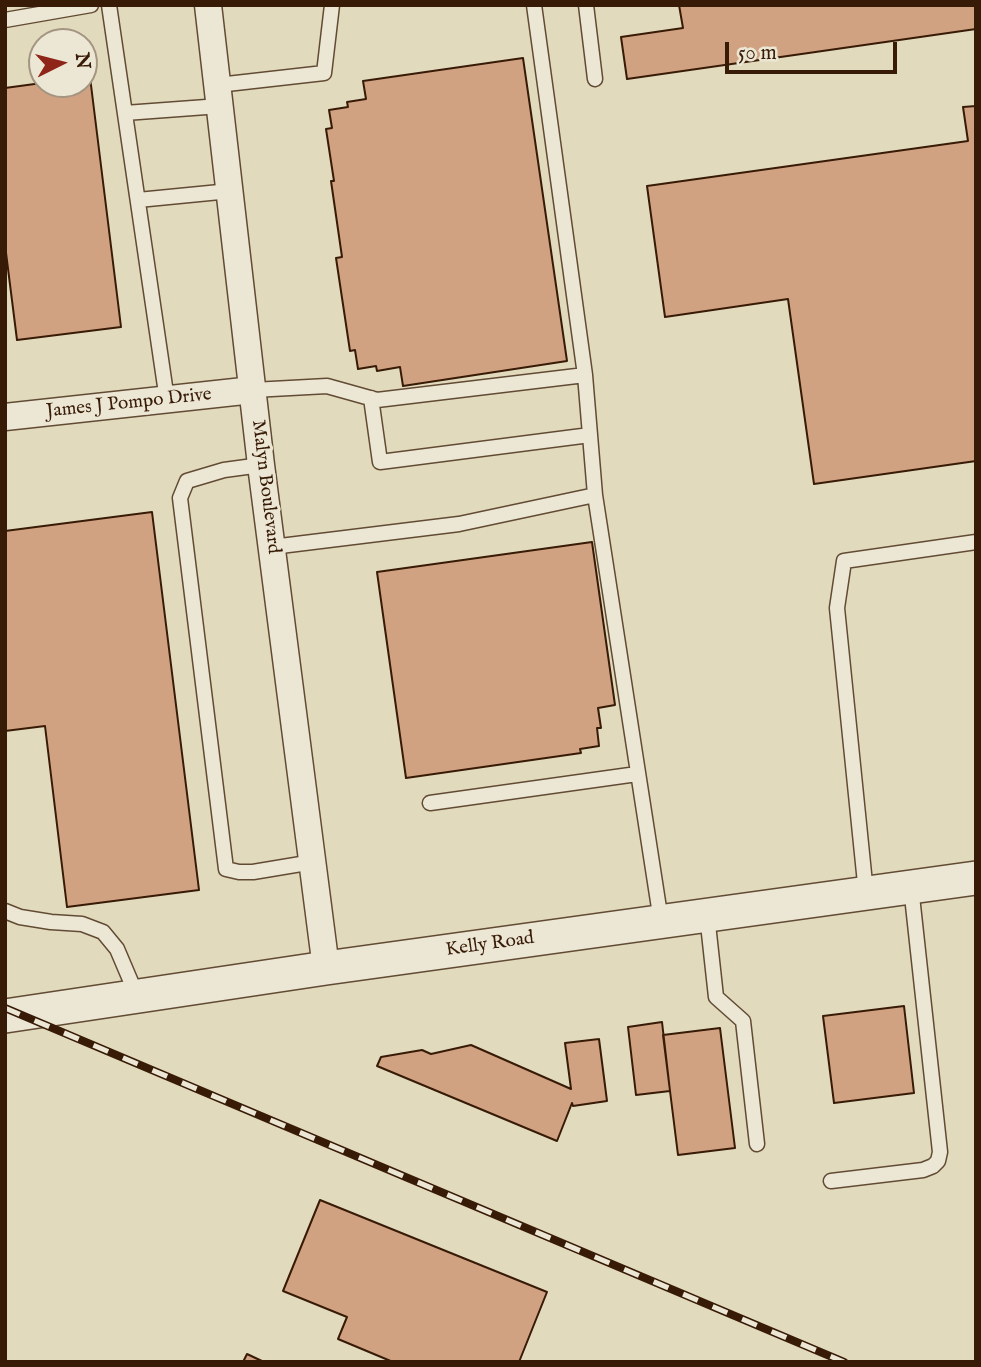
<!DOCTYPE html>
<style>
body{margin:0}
#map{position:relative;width:981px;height:1367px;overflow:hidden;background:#e2dabd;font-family:"IM FELL English",serif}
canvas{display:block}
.frame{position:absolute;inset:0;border:7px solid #381b07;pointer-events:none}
.north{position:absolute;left:28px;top:28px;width:70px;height:70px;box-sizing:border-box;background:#ece7d4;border:2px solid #a49582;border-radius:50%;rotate:84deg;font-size:19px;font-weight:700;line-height:28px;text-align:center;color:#381b07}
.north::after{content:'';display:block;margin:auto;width:24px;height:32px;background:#8f2418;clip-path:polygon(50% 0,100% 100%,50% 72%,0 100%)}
.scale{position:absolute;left:725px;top:42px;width:172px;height:32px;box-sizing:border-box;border:4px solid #381b07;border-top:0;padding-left:9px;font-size:21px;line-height:24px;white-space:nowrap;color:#381b07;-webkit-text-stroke:5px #ece7d4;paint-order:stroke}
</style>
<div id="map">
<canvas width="981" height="1367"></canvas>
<div class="frame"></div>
<div class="north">N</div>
<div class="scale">50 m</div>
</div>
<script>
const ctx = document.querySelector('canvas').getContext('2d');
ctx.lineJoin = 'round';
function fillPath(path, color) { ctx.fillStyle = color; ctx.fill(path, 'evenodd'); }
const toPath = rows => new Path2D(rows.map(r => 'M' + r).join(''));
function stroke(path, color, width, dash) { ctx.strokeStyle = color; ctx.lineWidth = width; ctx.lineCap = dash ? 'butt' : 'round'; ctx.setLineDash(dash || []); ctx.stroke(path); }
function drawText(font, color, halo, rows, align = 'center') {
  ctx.font = font + ' "IM FELL English",serif'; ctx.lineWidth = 6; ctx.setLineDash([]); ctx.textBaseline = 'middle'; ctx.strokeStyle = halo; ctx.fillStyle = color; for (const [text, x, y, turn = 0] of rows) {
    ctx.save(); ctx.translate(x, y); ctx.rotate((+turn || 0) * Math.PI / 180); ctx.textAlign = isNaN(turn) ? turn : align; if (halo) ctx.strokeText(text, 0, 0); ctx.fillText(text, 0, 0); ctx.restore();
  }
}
const building = toPath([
 [679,5,976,5,976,29,627,79,621,37,683,28,679,5],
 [523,58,567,361,403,386,400,367,377,371,376,366,358,369,355,350,350,351,336,258,342,257,331,181,334,181,326,129,332,128,329,110,348,107,347,102,366,99,363,81,523,58],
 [90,77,121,327,17,340,5,245,5,88,42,83,84,84,84,78,90,77],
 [976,106,976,461,814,484,788,299,665,317,647,186,968,141,963,107,976,106],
 [152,512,199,890,67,907,45,726,5,731,5,531,152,512],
 [592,542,615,705,598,708,601,728,597,728,599,746,580,749,581,753,406,778,377,572,592,542],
 [904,1006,914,1093,834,1103,823,1016,904,1006],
 [662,1022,670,1091,636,1095,628,1027,662,1022],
 [720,1028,735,1148,678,1155,663,1035,720,1028],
 [599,1039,607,1101,573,1106,572,1103,557,1141,377,1066,381,1057,422,1050,431,1054,471,1045,571,1089,565,1043,599,1039],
 [320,1200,547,1292,519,1362,393,1362,338,1339,347,1317,283,1291,320,1200],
 [247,1354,264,1362,243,1362,247,1354]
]);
fillPath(building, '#d1a281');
stroke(building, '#381b07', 2);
const service = toPath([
 [109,5,167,400],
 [586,5,595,79],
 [5,20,91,5],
 [218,85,324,73,332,5],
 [125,113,220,106],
 [138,200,230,191],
 [253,390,327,386,377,400,585,375,534,5],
 [371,398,380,462,590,435],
 [261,465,224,470,187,481,180,498,226,869,239,872,253,872,313,862],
 [595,495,661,921],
 [272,547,459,524,595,495,585,375],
 [430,803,637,774],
 [866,893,837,608,844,561,976,542],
 [5,911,20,917,51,922,82,924,103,932,117,949,137,996],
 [707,915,716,997,743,1021,757,1144],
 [831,1181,923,1170,933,1166,938,1161,940,1152,911,887]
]);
const minor = toPath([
 [208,5,261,465,326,968],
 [5,417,253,390]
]);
const tertiary = toPath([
 [5,1016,326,968,976,878]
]);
stroke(service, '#624b34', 17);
stroke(minor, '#624b34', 29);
stroke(tertiary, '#624b34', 36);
stroke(service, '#ece7d4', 14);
stroke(minor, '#ece7d4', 26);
stroke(tertiary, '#ece7d4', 33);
const rail = toPath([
 [5,1008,844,1362]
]);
stroke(rail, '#381b07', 8);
stroke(rail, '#ece7d4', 5, [16]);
drawText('19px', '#381b07', '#ece7d4', [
 ["James J Pompo Drive",129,404,-6],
 ["Malyn Boulevard",265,487,83],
 ["Kelly Road",490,945,-8]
]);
</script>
